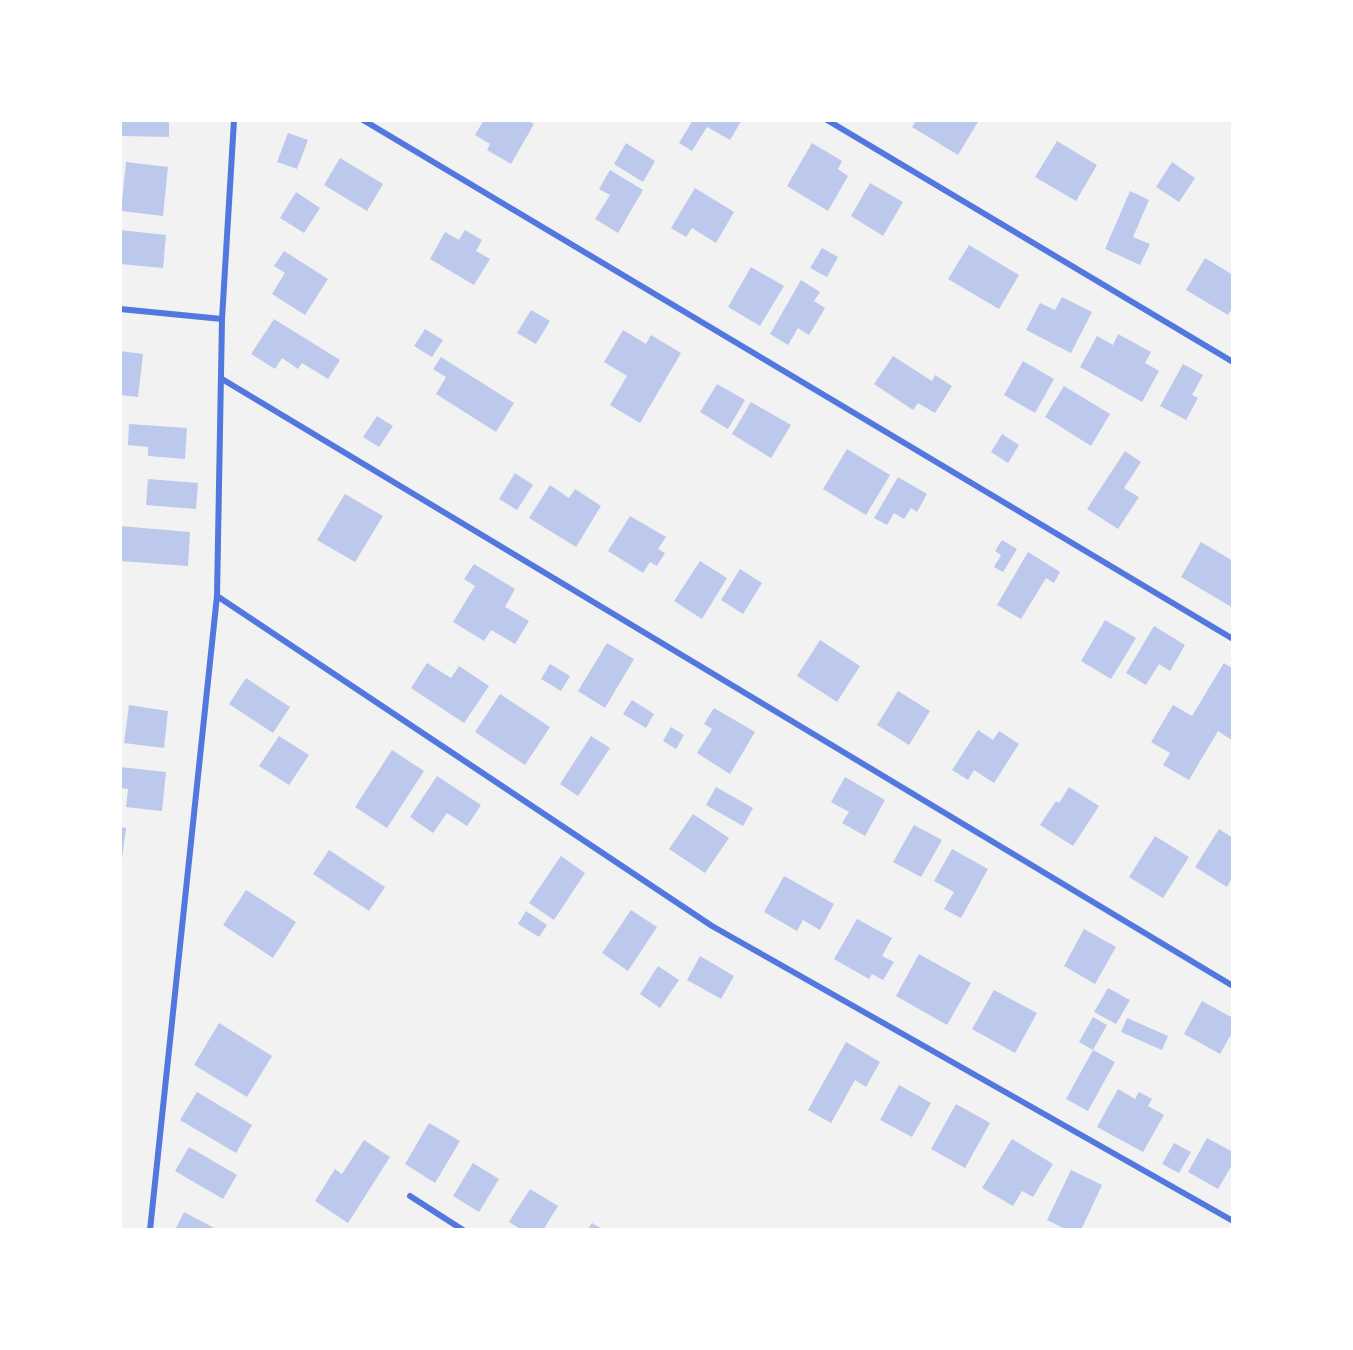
<!DOCTYPE html>
<style>
body{margin:0}
#map{position:relative;width:1353px;height:1350px;overflow:hidden;background:#f2f2f2;font-family:Mulish,sans-serif}
canvas{display:block}
.frame{position:absolute;inset:0;border:122px solid #fff;pointer-events:none}
</style>
<div id="map">
<canvas width="1353" height="1350"></canvas>
<div class="frame"></div>
</div>
<script>
const ctx = document.querySelector('canvas').getContext('2d');
ctx.lineJoin = 'round';
function fillPath(path, color) { ctx.fillStyle = color; ctx.fill(path, 'evenodd'); }
const toPath = rows => new Path2D(rows.map(r => 'M' + r).join(''));
function stroke(path, color, width, dash) { ctx.strokeStyle = color; ctx.lineWidth = width; ctx.lineCap = dash ? 'butt' : 'round'; ctx.setLineDash(dash || []); ctx.stroke(path); }
fillPath(toPath([
 [122,120,169,120,169,137,122,136],
 [484,120,527,120,534,124,511,164,487,150,490,144,475,135],
 [693,120,742,120,730,140,707,127,692,151,679,143],
 [916,120,979,120,958,155,912,127],
 [288,133,308,140,297,169,277,162],
 [1057,141,1097,165,1076,201,1035,177],
 [626,143,655,161,643,182,614,164],
 [812,143,842,161,838,169,848,176,828,211,787,186],
 [340,158,383,184,367,211,324,185],
 [126,162,168,167,163,216,121,211],
 [1172,162,1195,178,1179,202,1156,187],
 [610,170,643,190,618,233,595,219,610,195,599,189],
 [870,183,903,202,883,236,851,216],
 [695,188,734,212,716,243,692,228,686,237,671,228],
 [1130,191,1149,200,1133,237,1150,244,1140,265,1105,249],
 [296,192,320,208,304,233,280,218],
 [120,230,166,235,163,268,120,264],
 [465,230,482,240,476,251,490,259,474,285,430,259,445,232,459,240],
 [969,245,1019,275,999,309,948,279],
 [822,248,838,257,827,277,810,268],
 [284,251,328,279,305,315,272,294,285,273,274,266],
 [1205,258,1233,275,1233,307,1228,315,1186,290],
 [751,267,784,286,760,326,728,307],
 [801,280,820,292,814,301,825,308,809,335,798,328,788,345,770,334],
 [1062,297,1092,312,1071,353,1026,330,1040,303,1055,310],
 [531,310,550,321,536,344,517,333],
 [274,319,340,360,328,379,302,363,298,369,282,358,275,369,251,354],
 [425,329,443,340,432,357,414,346],
 [623,330,646,344,651,335,681,353,640,423,610,405,627,376,604,362],
 [1118,334,1151,352,1145,363,1159,371,1142,402,1080,367,1097,336,1113,345],
 [120,351,143,354,138,397,120,395],
 [893,356,932,381,935,375,952,386,935,413,918,403,913,410,874,384],
 [441,357,514,403,496,432,436,394,446,377,433,369],
 [1023,361,1054,379,1035,413,1004,395],
 [1183,364,1203,375,1192,395,1198,398,1186,420,1160,406],
 [717,384,745,400,728,429,700,412],
 [1064,386,1110,414,1091,446,1045,417],
 [751,402,791,425,771,458,732,434],
 [377,416,393,426,379,447,363,437],
 [129,424,187,428,185,459,148,456,148,447,128,445],
 [1002,434,1019,445,1008,463,991,452],
 [847,449,890,475,866,515,823,489],
 [1125,451,1141,462,1124,488,1139,497,1118,529,1087,509],
 [515,473,533,485,517,510,499,499],
 [898,477,927,494,917,512,911,508,904,519,894,513,887,525,874,518],
 [148,479,198,483,196,509,146,505],
 [550,485,569,498,575,489,601,506,576,547,529,518],
 [345,494,383,516,355,562,317,540],
 [630,516,666,537,658,549,665,553,657,566,650,562,643,573,608,551],
 [120,526,190,532,188,566,120,561],
 [1002,540,1017,549,1003,572,994,567,1001,555,995,551],
 [1201,542,1233,561,1233,608,1181,577],
 [1028,552,1060,572,1054,583,1046,578,1021,619,997,605],
 [700,561,727,578,702,619,674,601],
 [474,564,515,589,505,607,529,621,515,644,491,630,484,641,453,622,475,586,464,579],
 [740,569,762,583,743,614,721,600],
 [1105,620,1136,638,1111,679,1081,661],
 [1154,626,1185,645,1170,671,1159,664,1146,685,1126,673],
 [820,640,860,666,837,702,797,676],
 [607,643,634,659,605,708,578,691],
 [427,663,451,678,459,666,489,686,464,723,411,688],
 [1224,663,1233,669,1233,741,1218,731,1189,780,1163,765,1170,753,1151,742,1173,705,1192,716],
 [550,664,570,676,561,691,541,679],
 [246,678,290,707,273,733,229,704],
 [898,691,930,711,909,745,877,725],
 [500,694,550,727,525,765,475,732],
 [632,700,654,714,646,728,623,714],
 [129,705,168,711,164,748,124,743],
 [714,708,755,732,730,774,697,753,712,729,704,724],
 [671,727,684,735,676,749,663,741],
 [978,730,993,740,999,731,1019,744,994,783,974,770,968,780,952,770],
 [279,736,309,755,289,785,259,766],
 [591,736,610,748,578,796,560,784],
 [392,750,424,771,387,828,355,807],
 [120,767,166,772,162,811,126,807,128,789,120,788],
 [437,776,481,805,467,826,447,813,433,833,410,817],
 [845,777,885,800,865,836,842,823,849,812,831,802],
 [716,787,753,808,743,826,706,805],
 [1069,787,1099,806,1073,846,1040,825,1056,801,1059,803],
 [693,814,729,838,705,873,669,849],
 [914,825,942,840,921,877,893,862],
 [120,827,126,828,121,866,120,866],
 [1219,829,1233,838,1233,876,1227,887,1195,867],
 [1155,836,1189,857,1163,898,1129,877],
 [952,849,988,869,961,918,944,909,954,892,934,881],
 [329,850,385,887,369,911,313,874],
 [561,856,585,873,554,920,529,903],
 [784,876,834,904,820,930,803,920,797,931,764,912],
 [246,890,296,922,273,958,223,925],
 [631,910,657,927,628,971,602,953],
 [526,911,547,925,539,937,518,924],
 [857,919,892,938,882,956,894,962,883,980,872,974,869,979,834,959],
 [1084,929,1116,947,1095,984,1064,966],
 [919,954,971,983,947,1025,896,996],
 [700,956,734,976,721,999,687,980],
 [658,966,679,980,660,1008,640,994],
 [1108,988,1130,1000,1116,1024,1094,1012],
 [994,990,1037,1013,1015,1053,972,1029],
 [1202,1001,1233,1018,1233,1031,1220,1054,1184,1034],
 [1093,1017,1107,1025,1093,1050,1079,1042],
 [1127,1018,1168,1036,1162,1050,1121,1032],
 [219,1023,272,1056,247,1097,194,1065],
 [846,1042,880,1062,866,1087,855,1080,831,1123,808,1110],
 [1093,1050,1115,1062,1088,1111,1066,1099],
 [899,1085,931,1103,912,1137,880,1120],
 [1118,1089,1135,1099,1139,1092,1152,1099,1148,1106,1164,1115,1143,1152,1097,1127],
 [197,1092,252,1125,236,1153,180,1120],
 [956,1104,990,1123,965,1168,931,1149],
 [429,1123,460,1141,435,1183,405,1164],
 [1207,1138,1233,1152,1233,1163,1218,1189,1188,1172],
 [1012,1139,1053,1164,1033,1197,1022,1191,1013,1206,982,1188],
 [364,1140,390,1157,348,1223,315,1201,335,1169,342,1174],
 [1174,1143,1191,1152,1179,1173,1162,1164],
 [189,1147,237,1175,223,1199,175,1171],
 [473,1163,499,1179,479,1212,453,1196],
 [1071,1170,1102,1185,1081,1230,1067,1230,1047,1220],
 [530,1189,558,1206,543,1230,522,1230,509,1222],
 [184,1212,218,1230,175,1230],
 [592,1223,604,1230,587,1230]
]), '#bdc9ec');
stroke(toPath([
 [363,120,1233,639],
 [827,120,1233,362],
 [120,309,222,319],
 [222,379,1233,986],
 [217,596,712,926,1233,1221],
 [410,1196,463,1230],
 [150,1230,217,596,222,319,234,120]
]), '#5277de', 6);
</script>
